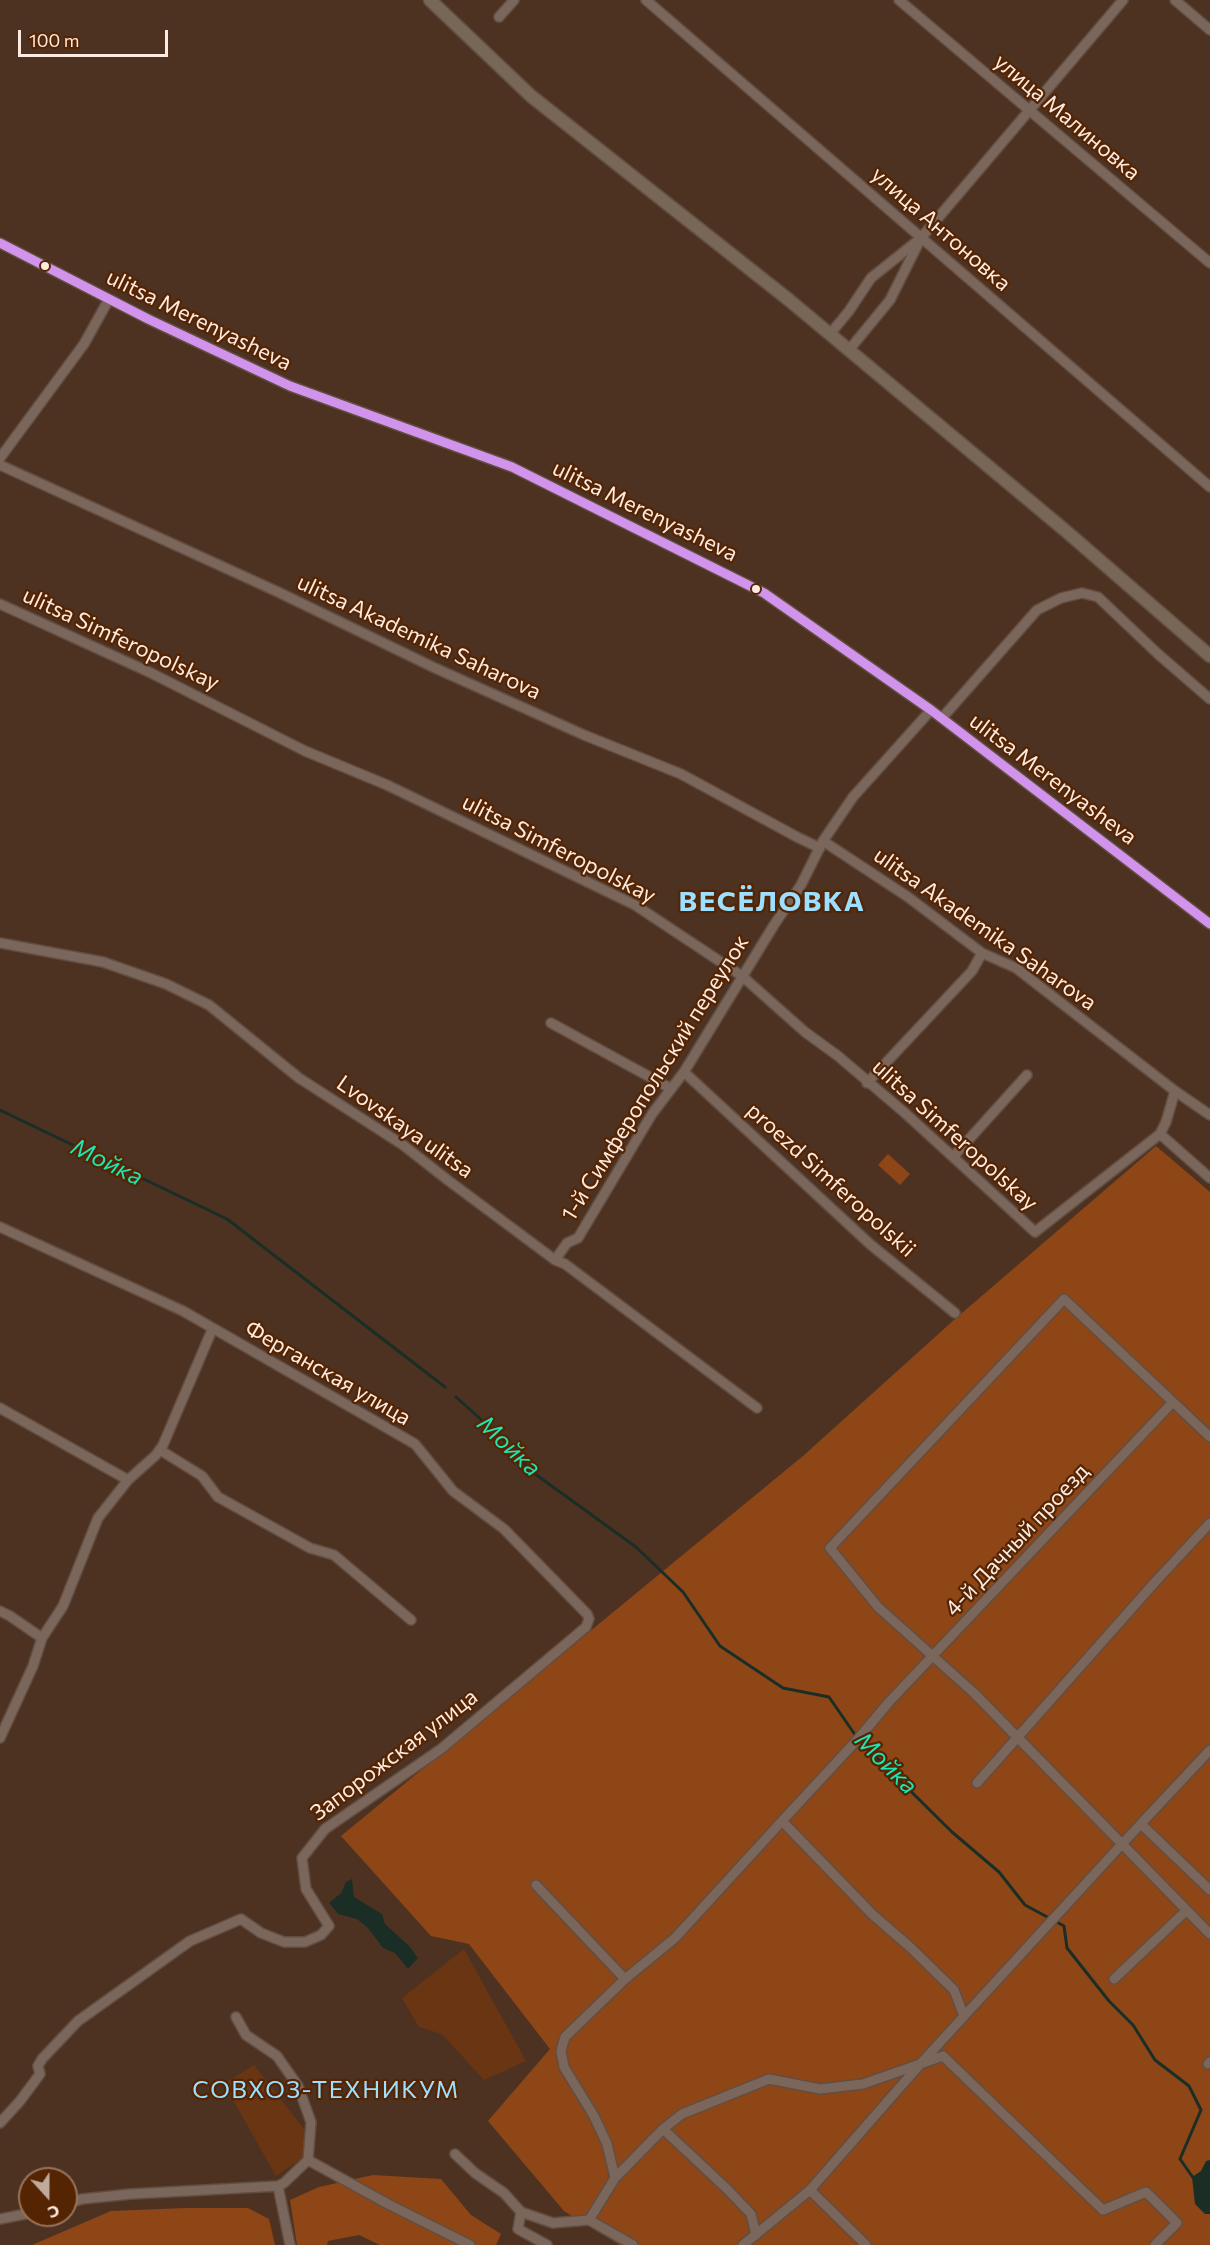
<!DOCTYPE html>
<meta charset="utf-8">
<style>
body{margin:0}
#map{position:relative;width:1210px;height:2245px;overflow:hidden;background:#4e3221;font-family:Commissioner,sans-serif}
canvas{display:block}
.north{position:absolute;left:18px;top:2167px;width:60px;height:60px;box-sizing:border-box;background:#542403;border:2px solid #98735b;border-radius:50%;rotate:159deg;font-size:16px;font-weight:700;line-height:24px;text-align:center;color:#fdeae0}
.north::after{content:'';display:block;margin:auto;width:21px;height:27px;background:#c0aa9d;clip-path:polygon(50% 0,100% 100%,50% 72%,0 100%)}
.scale{position:absolute;left:18px;top:30px;width:150px;height:27px;box-sizing:border-box;border:3px solid #fdeae0;border-top:0;padding-left:8px;font-size:18px;line-height:21px;white-space:nowrap;color:#fdeae0;-webkit-text-stroke:4px #542403;paint-order:stroke}
</style>
<div id="map">
<canvas width="1210" height="2245"></canvas>
<div class="north">С</div>
<div class="scale">100 m</div>
</div>
<script>
const ctx = document.querySelector('canvas').getContext('2d');
ctx.lineJoin = 'round';
function fillPath(path, color) { ctx.fillStyle = color; ctx.fill(path, 'evenodd'); }
const toPath = rows => new Path2D(rows.map(r => 'M' + r).join(''));
function stroke(path, color, width, dash) { ctx.strokeStyle = color; ctx.lineWidth = width; ctx.lineCap = dash ? 'butt' : 'round'; ctx.setLineDash(dash || []); ctx.stroke(path); }
function drawText(font, color, halo, rows, align = 'center') {
  ctx.font = font + ' Commissioner,sans-serif'; ctx.lineWidth = 4.5; ctx.setLineDash([]); ctx.textBaseline = 'middle'; ctx.strokeStyle = halo; ctx.fillStyle = color; for (const [text, x, y, turn = 0] of rows) {
    ctx.save(); ctx.translate(x, y); ctx.rotate((+turn || 0) * Math.PI / 180); ctx.textAlign = isNaN(turn) ? turn : align; if (halo) ctx.strokeText(text, 0, 0); ctx.fillText(text, 0, 0); ctx.restore();
  }
}
fillPath(toPath([
 [464,1949,526,2061,484,2080,442,2034,419,2027,402,1998],
 [254,2065,304,2129,305,2156,276,2176,224,2084]
]), '#6a3512');
fillPath(toPath([
 [1156,1146,1210,1192,1210,2245,620,2245,564,2211,488,2121,550,2049,469,1944,431,1936,341,1836,803,1456,955,1319],
 [888,1154,910,1174,900,1185,878,1165],
 [373,2175,441,2179,471,2215,501,2234,496,2245,380,2245,359,2235,328,2241,327,2245,297,2245,290,2200,319,2187],
 [186,2208,248,2208,269,2219,275,2245,32,2245,111,2211]
]), '#8e4617');
fillPath(toPath([
 [352,1879,354,1897,382,1914,385,1924,410,1947,418,1958,408,1969,395,1953,383,1948,368,1928,357,1919,338,1914,329,1903,341,1893,346,1882],
 [1210,2160,1210,2214,1205,2214,1195,2204,1192,2177,1201,2171,1206,2161]
]), '#1b2e26');
stroke(toPath([
 [0,1110,227,1219,445,1387],
 [456,1397,507,1443,531,1471,636,1547,683,1592,720,1646,783,1688,829,1697,858,1739,952,1832,999,1872,1025,1905,1064,1926,1067,1948,1109,2001,1133,2025,1155,2060,1189,2086,1201,2110,1180,2159,1194,2179]
]), '#1b2e26', 3);
const street = toPath([
 [646,0,1210,487],
 [899,0,1210,263],
 [1175,0,1210,30],
 [499,17,514,0],
 [0,243,148,319,290,386,512,467,764,593,931,710,1210,924],
 [830,334,849,311,871,278,921,238,1123,0],
 [849,350,890,300,919,242],
 [0,458,84,344,109,299],
 [0,465,278,592,435,668,584,735,681,774,797,837,820,848],
 [0,604,151,673,305,751,387,785,635,905,742,976,805,1032,838,1056,905,1113,1035,1232,1160,1134,1166,1122,1175,1091],
 [942,718,1037,610,1061,598,1082,593,1098,597,1158,654,1210,699],
 [823,841,908,897,982,953,1016,968,1175,1091,1210,1115],
 [0,943,103,962,166,984,209,1005,299,1078,403,1145,449,1181,555,1260,565,1264,757,1408],
 [551,1023,670,1088],
 [684,1072,871,1245,955,1313],
 [867,1083,972,971,982,953],
 [1160,1134,1210,1178],
 [953,1157,1027,1075],
 [0,1227,183,1311,415,1444,453,1491,504,1529,587,1614,589,1619,586,1627,441,1749,325,1829,302,1858,306,1889,329,1926,321,1935,305,1942,284,1942,261,1933,241,1919,190,1941,78,2021,42,2059,38,2066,40,2074,20,2101,0,2123],
 [555,1260,567,1243,578,1238,652,1114,684,1072,774,925,801,885,823,841,853,797,931,710],
 [0,1408,128,1480],
 [160,1450,202,1476,218,1497,310,1548,334,1555,411,1620],
 [0,1611,10,1616,42,1638],
 [0,1738,33,1666,42,1638,63,1606,98,1518,128,1480,156,1455,163,1445,212,1330],
 [1210,1750,1122,1844,1210,1934],
 [977,1783,1156,1581,1210,1523],
 [782,1821,858,1739,889,1702,1172,1403],
 [1141,1824,1210,1890],
 [536,1885,625,1979,565,2037,561,2051,564,2067,594,2116,607,2144,615,2178],
 [625,1979,675,1938,782,1821,873,1915,910,1947,954,1990,964,2016],
 [1114,1979,1187,1910],
 [236,2017,246,2035,277,2056,298,2086,311,2122,308,2160,284,2183,278,2186,290,2245],
 [1208,2064,1210,2062],
 [663,2129,727,2189,751,2214,756,2235],
 [455,2154,475,2173,504,2193,521,2212,518,2229,547,2245],
 [308,2160,388,2204,470,2245],
 [810,2190,866,2245],
 [66,2204,82,2199,131,2194,278,2186],
 [521,2212,553,2223,589,2220,633,2245],
 [0,2219,30,2213],
 [589,2220,615,2178,663,2129,682,2114,769,2079,820,2089,863,2084,943,2056,1103,2210,1146,2192,1177,2223,1155,2245],
 [743,2245,810,2190,922,2062,1122,1844,974,1693,878,1607,830,1548,1064,1299,1210,1437]
]);
const secondary = toPath([
 [430,0,531,96,789,300,1067,532,1210,656]
]);
stroke(street, '#614e42', 12);
stroke(secondary, '#614e42', 15);
stroke(street, '#7b665b', 9);
stroke(secondary, '#786657', 12);
stroke(toPath([
 [0,243,148,319,290,386,512,467,764,593,931,710,1210,924]
]), '#d193ec', 9);
for (const [x, y, r, color] of [
 [45,266,5,"#fdeae0"],
 [756,589,5,"#fdeae0"]
]) { const dot = new Path2D(); dot.arc(x, y, r, 0, 2 * Math.PI); ctx.fillStyle = color; ctx.fill(dot); stroke(dot, '#542403', 2); }
drawText('22px', '#fdeae0', '#542403', [
 ["улица Малиновка",1067,117,40],
 ["улица Антоновка",941,229,41],
 ["ulitsa Merenyasheva",199,320,26],
 ["ulitsa Merenyasheva",645,511,26],
 ["ulitsa Akademika Saharova",419,637,25],
 ["ulitsa Simferopolskay",121,639,25],
 ["ulitsa Merenyasheva",1053,779,37],
 ["ulitsa Simferopolskay",559,849,27],
 ["ulitsa Akademika Saharova",985,929,35],
 ["1-й Симферопольский переулок",655,1078,-58],
 ["Lvovskaya ulitsa",405,1127,35],
 ["ulitsa Simferopolskay",955,1135,42],
 ["proezd Simferopolskii",831,1180,42],
 ["Ферганская улица",328,1373,30],
 ["4-й Дачный проезд",1017,1540,-47],
 ["Запорожская улица",394,1755,-37]
]);
drawText('italic 24px', '#1ee5b3', '#542403', [
 ["Мойка",107,1162,26],
 ["Мойка",509,1446,43],
 ["Мойка",886,1763,45]
]);
ctx.letterSpacing = '1.5px';
drawText('24px', '#9cdfff', '#542403', [
 ["СОВХОЗ-ТЕХНИКУМ",326,2090]
]);
ctx.letterSpacing = '0px';
ctx.letterSpacing = '1.5px';
drawText('bold 28px', '#9cdfff', '#542403', [
 ["ВЕСЁЛОВКА",772,902]
]);
ctx.letterSpacing = '0px';
</script>
